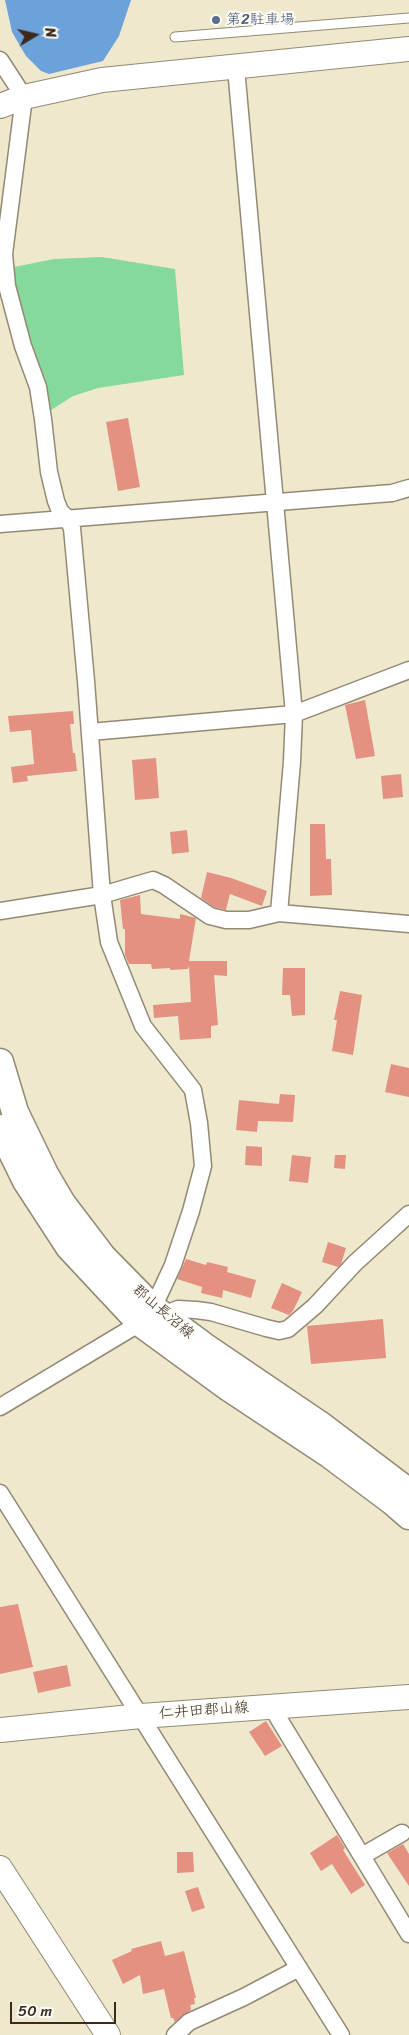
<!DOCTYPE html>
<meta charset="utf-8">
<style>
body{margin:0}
#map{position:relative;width:409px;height:2035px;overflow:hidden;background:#eee8cc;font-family:Sriracha,sans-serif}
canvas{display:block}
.north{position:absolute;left:10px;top:10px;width:50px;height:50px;-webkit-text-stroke:4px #fdfcf7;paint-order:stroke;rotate:81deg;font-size:14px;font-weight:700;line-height:20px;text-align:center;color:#3b2a1e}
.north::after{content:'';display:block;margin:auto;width:18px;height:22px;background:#3b2a1e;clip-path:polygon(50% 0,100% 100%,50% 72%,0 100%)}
.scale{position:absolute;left:10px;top:2002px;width:106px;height:22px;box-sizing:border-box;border:2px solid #3b2a1e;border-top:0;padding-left:6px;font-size:15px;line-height:18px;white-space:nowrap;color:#3b2a1e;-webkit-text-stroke:4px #fdfcf7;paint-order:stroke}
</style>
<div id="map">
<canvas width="409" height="2035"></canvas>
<div class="north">N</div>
<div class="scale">50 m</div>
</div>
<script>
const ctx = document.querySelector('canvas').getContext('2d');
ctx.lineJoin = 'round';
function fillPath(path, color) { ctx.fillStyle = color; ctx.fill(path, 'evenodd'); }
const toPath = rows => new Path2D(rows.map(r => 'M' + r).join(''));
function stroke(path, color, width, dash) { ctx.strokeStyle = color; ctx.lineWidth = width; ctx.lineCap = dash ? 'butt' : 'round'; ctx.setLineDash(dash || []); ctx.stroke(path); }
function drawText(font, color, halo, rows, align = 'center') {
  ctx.font = font + ' Sriracha,"Klee One",sans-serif'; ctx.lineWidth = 4; ctx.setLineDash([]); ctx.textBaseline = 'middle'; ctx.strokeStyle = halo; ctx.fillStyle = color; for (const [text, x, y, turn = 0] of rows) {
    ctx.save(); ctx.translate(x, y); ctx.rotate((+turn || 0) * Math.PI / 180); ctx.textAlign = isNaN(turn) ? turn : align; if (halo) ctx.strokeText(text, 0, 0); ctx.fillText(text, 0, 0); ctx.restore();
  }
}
fillPath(toPath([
 [102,257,175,269,184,375,98,388,73,396,45,414,9,268,54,259]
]), '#84d99b');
fillPath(toPath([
 [5,0,131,0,119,36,103,61,49,74,41,71,26,56,12,32]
]), '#6ca1d9');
fillPath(toPath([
 [128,418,140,487,118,491,106,422],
 [365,700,375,756,356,759,345,705],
 [73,711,74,724,70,724,73,753,75,753,77,771,27,776,28,781,13,783,11,767,34,764,31,730,10,732,8,716],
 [156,758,159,798,135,800,132,760],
 [401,774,403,797,383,799,381,776],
 [310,824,325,824,326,859,331,859,332,895,310,896],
 [187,830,189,852,172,854,170,832],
 [207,872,231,878,267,891,262,906,230,894,226,910,214,907,201,898],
 [140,895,141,914,180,919,180,914,196,918,189,961,227,961,227,976,214,975,218,1025,211,1026,211,1038,180,1040,178,1016,154,1018,153,1005,191,1002,189,966,188,969,170,970,170,968,152,969,151,964,129,964,125,955,125,929,123,929,120,900],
 [283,968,305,968,305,1015,292,1016,290,995,282,995],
 [340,991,362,995,353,1055,332,1051,337,1020,334,1020],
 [391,1064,409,1068,409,1097,385,1092],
 [280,1094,295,1095,293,1122,258,1121,257,1132,236,1130,239,1100,279,1104],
 [246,1146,262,1147,262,1166,245,1165],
 [292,1155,311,1157,308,1183,289,1181],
 [335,1155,346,1155,345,1169,334,1168],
 [328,1242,346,1248,341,1264,338,1267,322,1262],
 [186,1259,206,1265,207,1262,228,1267,227,1272,256,1280,251,1298,223,1290,222,1298,201,1293,202,1287,177,1279],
 [282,1283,302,1292,293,1311,289,1315,271,1308],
 [383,1319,386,1358,311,1364,307,1326],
 [18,1604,33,1667,0,1674,0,1607],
 [67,1665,71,1686,38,1693,33,1672],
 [266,1721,282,1746,265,1756,249,1732],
 [337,1835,345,1848,343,1850,365,1885,351,1894,332,1864,321,1871,310,1853],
 [403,1844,409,1854,409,1886,387,1853],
 [177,1852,193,1852,194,1872,177,1873],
 [198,1887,205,1908,192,1912,185,1891],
 [161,1941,165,1956,184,1951,196,1998,194,1998,195,2004,190,2005,191,2010,175,2022,173,2018,171,2018,164,1989,143,1994,140,1975,123,1984,112,1960,132,1951,131,1949]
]), '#e49182');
const lane = toPath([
 [175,37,409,18]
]);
const street = toPath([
 [0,60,24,97,4,254,7,286,23,346,38,387,43,419,49,472,56,501,60,511,67,518,72,528,86,681,102,895,109,942,143,1026,193,1090,199,1123,203,1166,191,1211,173,1265,153,1308,140,1323,0,1407],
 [236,68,294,714,292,762,279,913],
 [0,524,392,493,409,488],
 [90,732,294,714,409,670],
 [0,911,102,895,153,880,164,885,210,916,226,920,249,920,279,913,409,924],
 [163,1315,178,1309,196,1310,211,1312,266,1328,279,1331,288,1329,315,1306,355,1263,409,1214],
 [0,1493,341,2035],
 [271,1706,409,1934],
 [362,1856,402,1833],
 [175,2035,189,2022,244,1997,299,1968]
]);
const secondary = toPath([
 [0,106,24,97,102,80,409,49],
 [0,1730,141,1716,409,1697],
 [0,1868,108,2035]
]);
const primary = toPath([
 [0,1062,15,1112,45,1174,62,1203,103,1257,153,1308,204,1346,322,1426,409,1492],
 [0,1128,26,1181,69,1247,140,1323,229,1388,330,1455,393,1502,409,1516]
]);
stroke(lane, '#948975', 11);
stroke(street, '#948975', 19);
stroke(secondary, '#948975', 26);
stroke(primary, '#948975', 29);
stroke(lane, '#fff', 9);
stroke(street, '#fff', 16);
stroke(secondary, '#fff', 24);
stroke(primary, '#fff', 26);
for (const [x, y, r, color] of [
 [216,20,5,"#5c6f8a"]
]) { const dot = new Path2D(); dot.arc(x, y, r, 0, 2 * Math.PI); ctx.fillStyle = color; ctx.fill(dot); stroke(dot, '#fdfcf7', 2); }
drawText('15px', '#4e5e75', '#fdfcf7', [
 ["第2駐車場",226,20]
], 'left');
drawText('15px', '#3b2a1e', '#fdfcf7', [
 ["郡山長沼線",163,1312,40],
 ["仁井田郡山線",204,1711,-4]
]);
</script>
